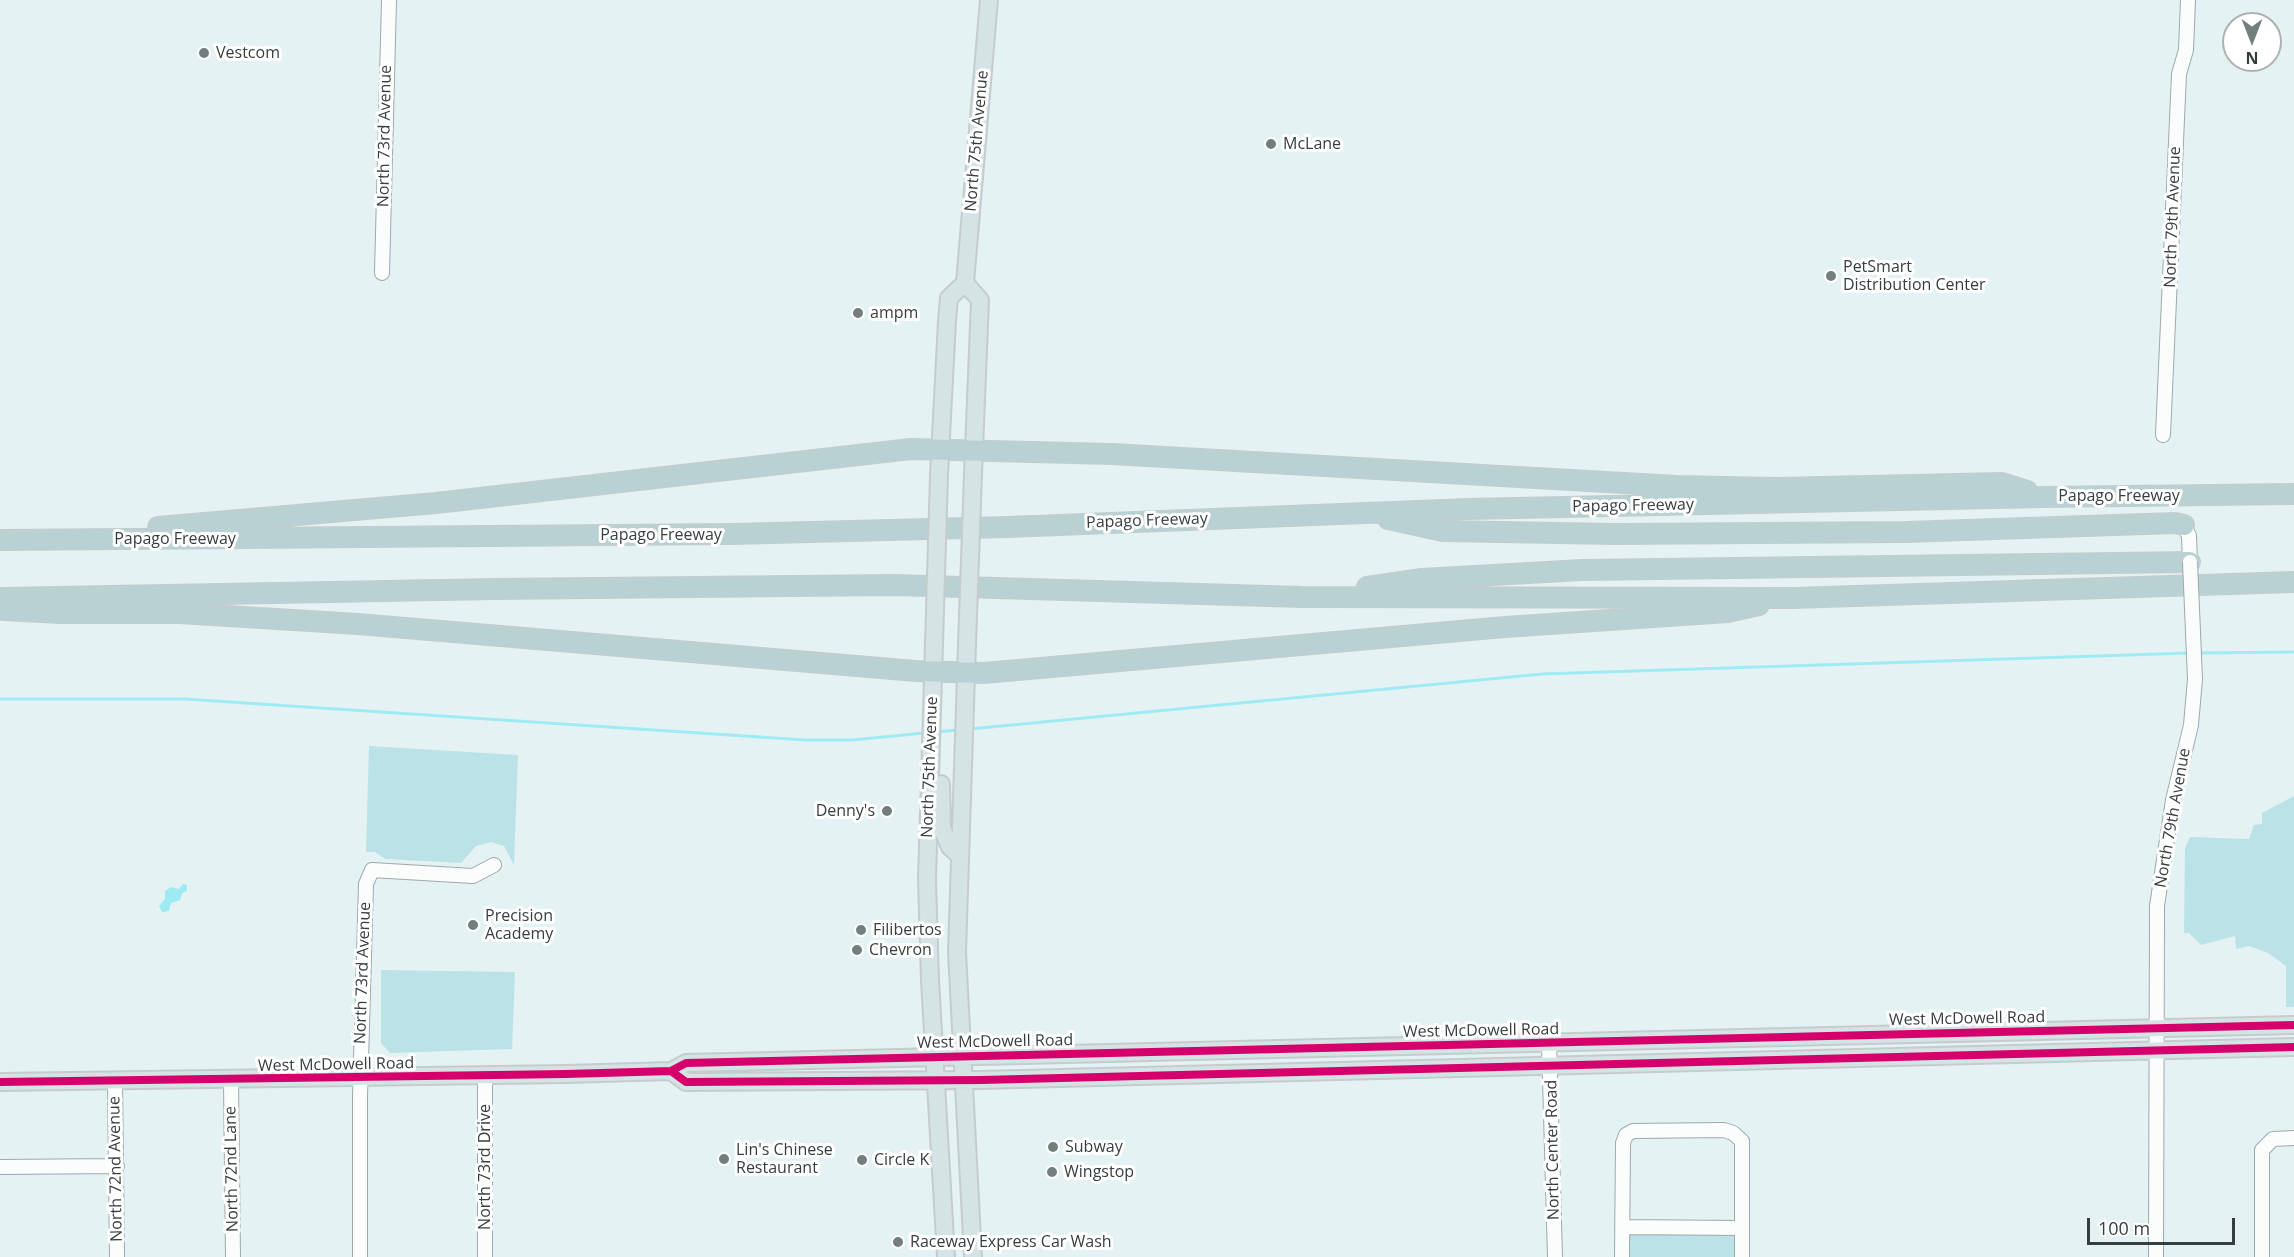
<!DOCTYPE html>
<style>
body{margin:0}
#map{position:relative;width:2294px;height:1257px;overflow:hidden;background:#e5f2f3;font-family:"Open Sans",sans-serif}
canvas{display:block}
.north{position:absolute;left:2222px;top:12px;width:60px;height:60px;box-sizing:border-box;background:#fff;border:2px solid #afb2b3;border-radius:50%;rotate:180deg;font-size:16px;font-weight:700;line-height:24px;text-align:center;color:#363f40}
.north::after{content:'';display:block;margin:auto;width:21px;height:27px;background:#737e7f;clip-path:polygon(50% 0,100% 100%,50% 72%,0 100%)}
.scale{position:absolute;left:2087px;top:1218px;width:148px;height:27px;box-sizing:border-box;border:3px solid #363f40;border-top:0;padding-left:8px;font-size:18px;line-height:21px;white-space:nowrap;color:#363f40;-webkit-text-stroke:4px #fff;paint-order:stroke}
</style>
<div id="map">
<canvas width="2294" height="1257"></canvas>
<div class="north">N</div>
<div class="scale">100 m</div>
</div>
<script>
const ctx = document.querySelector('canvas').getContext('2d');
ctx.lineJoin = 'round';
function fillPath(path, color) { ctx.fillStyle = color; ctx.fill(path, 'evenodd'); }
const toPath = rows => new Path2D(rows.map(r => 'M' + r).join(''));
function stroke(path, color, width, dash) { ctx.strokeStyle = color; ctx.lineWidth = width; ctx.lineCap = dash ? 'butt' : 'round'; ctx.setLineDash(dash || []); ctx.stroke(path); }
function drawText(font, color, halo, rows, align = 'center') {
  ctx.font = font + ' "Open Sans",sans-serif'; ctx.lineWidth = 6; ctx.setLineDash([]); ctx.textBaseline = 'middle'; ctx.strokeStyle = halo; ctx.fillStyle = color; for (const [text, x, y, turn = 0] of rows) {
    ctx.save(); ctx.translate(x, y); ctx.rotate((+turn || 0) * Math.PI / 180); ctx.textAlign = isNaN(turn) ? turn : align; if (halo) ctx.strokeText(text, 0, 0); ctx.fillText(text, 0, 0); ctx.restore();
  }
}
fillPath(toPath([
 [369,746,518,755,514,865,504,846,491,842,476,846,461,863,385,859,375,852,366,852],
 [2294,796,2294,1007,2286,1007,2286,966,2268,953,2249,946,2236,949,2235,936,2201,945,2189,933,2184,933,2185,848,2190,837,2249,839,2254,825,2262,824,2262,813],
 [381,970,515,972,512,1049,390,1053,381,1043],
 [1629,1234,1735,1235,1735,1257,1628,1257]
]), '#bbe2e7');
fillPath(toPath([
 [183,884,187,885,187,891,182,893,180,900,171,903,169,911,162,912,159,906,165,899,165,891,171,887,179,889]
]), '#9eebf4');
stroke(toPath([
 [2197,653,2294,652],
 [0,699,185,699,805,740,853,740,924,733],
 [970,729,1542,674,2190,653],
 [937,732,957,730]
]), '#9eebf4', 3);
const minor = toPath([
 [382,273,389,0],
 [2163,435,2179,74,2186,50,2188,0],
 [2184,525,2189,536,2190,562],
 [1549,1043,1555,1257],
 [485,1076,485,1257],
 [231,1080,233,1257],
 [115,1081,117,1257],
 [0,1167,117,1166],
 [1622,1227,1742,1228],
 [360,1257,360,1097,366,884,372,870,473,876,494,865],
 [1622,1257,1623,1143,1626,1135,1633,1131,1724,1130,1733,1133,1742,1141,1742,1257],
 [2156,1257,2157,906,2173,800,2191,725,2195,679],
 [2262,1257,2262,1150,2273,1139,2294,1138]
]);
const major = toPath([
 [965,283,980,300,973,474],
 [939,475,947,321,949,298,965,283,989,0],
 [934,643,927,879,930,980,946,1257],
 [967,644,957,952,973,1257],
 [941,784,942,828,950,847,959,855],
 [671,1071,686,1082,981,1080,2294,1047],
 [0,1082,566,1074,671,1071,686,1063,2294,1025]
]);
const highway = toPath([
 [1388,519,1443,531,1615,534,1906,532,2175,523,2184,525],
 [158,527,436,503,911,449,1112,454,1677,486,1777,488,2002,483,2027,491],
 [0,540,732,534,1008,527,1468,509,2044,497,2294,494],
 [1367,587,1422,579,1582,570,2190,562],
 [0,598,495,589,894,585,1302,597,1793,598,2294,582],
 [3,610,60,613,179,613,358,624,916,671,984,673,1505,627,1728,612,1759,605]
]);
stroke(minor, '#9fa8aa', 16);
stroke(major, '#c6cccd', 20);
stroke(highway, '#c6cccd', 22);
stroke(minor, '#fbfdfd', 14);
stroke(major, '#d4e3e4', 16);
stroke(highway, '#bad1d3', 20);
const minorBridge = toPath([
 [2190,562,2195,679]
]);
const majorBridge = toPath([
 [934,643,939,475],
 [967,644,973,474]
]);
stroke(minorBridge, '#9fa8aa', 16, []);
stroke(majorBridge, '#c6cccd', 20, []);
stroke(minorBridge, '#fbfdfd', 14);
stroke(majorBridge, '#d4e3e4', 16);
stroke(toPath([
 [671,1071,686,1082,981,1080,2294,1047],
 [0,1082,566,1074,671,1071,686,1063,2294,1025]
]), '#d6006c', 8);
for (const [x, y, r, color] of [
 [204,53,6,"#737e7f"],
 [1271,144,6,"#737e7f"],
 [1831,276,6,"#737e7f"],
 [858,313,6,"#737e7f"],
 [887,811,6,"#737e7f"],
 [473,925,6,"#737e7f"],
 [861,930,6,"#737e7f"],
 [857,950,6,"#737e7f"],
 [1053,1147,6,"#737e7f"],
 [724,1159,6,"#737e7f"],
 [862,1160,6,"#737e7f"],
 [1052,1172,6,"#737e7f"],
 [898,1242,6,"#737e7f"]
]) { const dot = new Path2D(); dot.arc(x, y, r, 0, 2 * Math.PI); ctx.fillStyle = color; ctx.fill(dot); stroke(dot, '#fff', 2); }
drawText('16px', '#363f40', '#fff', [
 ["Vestcom",216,53],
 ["McLane",1283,144],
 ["PetSmart",1843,267],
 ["Distribution Center",1843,285],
 ["ampm",870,313],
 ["Denny's",875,811,"right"],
 ["Precision",485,916],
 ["Academy",485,934],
 ["Filibertos",873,930],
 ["Chevron",869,950],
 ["Subway",1065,1147],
 ["Lin's Chinese",736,1150],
 ["Restaurant",736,1168],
 ["Circle K",874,1160],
 ["Wingstop",1064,1172],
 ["Raceway Express Car Wash",910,1242]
], 'left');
drawText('16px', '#363f40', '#fff', [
 ["North 73rd Avenue",385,136,-89],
 ["North 75th Avenue",977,141,-85],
 ["North 79th Avenue",2173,217,-88],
 ["Papago Freeway",2119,496],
 ["Papago Freeway",1633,506,-1],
 ["Papago Freeway",1147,521,-2],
 ["Papago Freeway",661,535],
 ["Papago Freeway",175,539],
 ["North 75th Avenue",930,767,-88],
 ["North 79th Avenue",2173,818,-80],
 ["North 73rd Avenue",363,973,-88],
 ["West McDowell Road",1967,1019,-1],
 ["West McDowell Road",1481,1031,-1],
 ["West McDowell Road",995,1042,-1],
 ["West McDowell Road",336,1065,-1],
 ["North Center Road",1553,1150,-91],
 ["North 73rd Drive",485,1167,-90],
 ["North 72nd Avenue",116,1169,-91],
 ["North 72nd Lane",232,1169,-91]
]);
</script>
